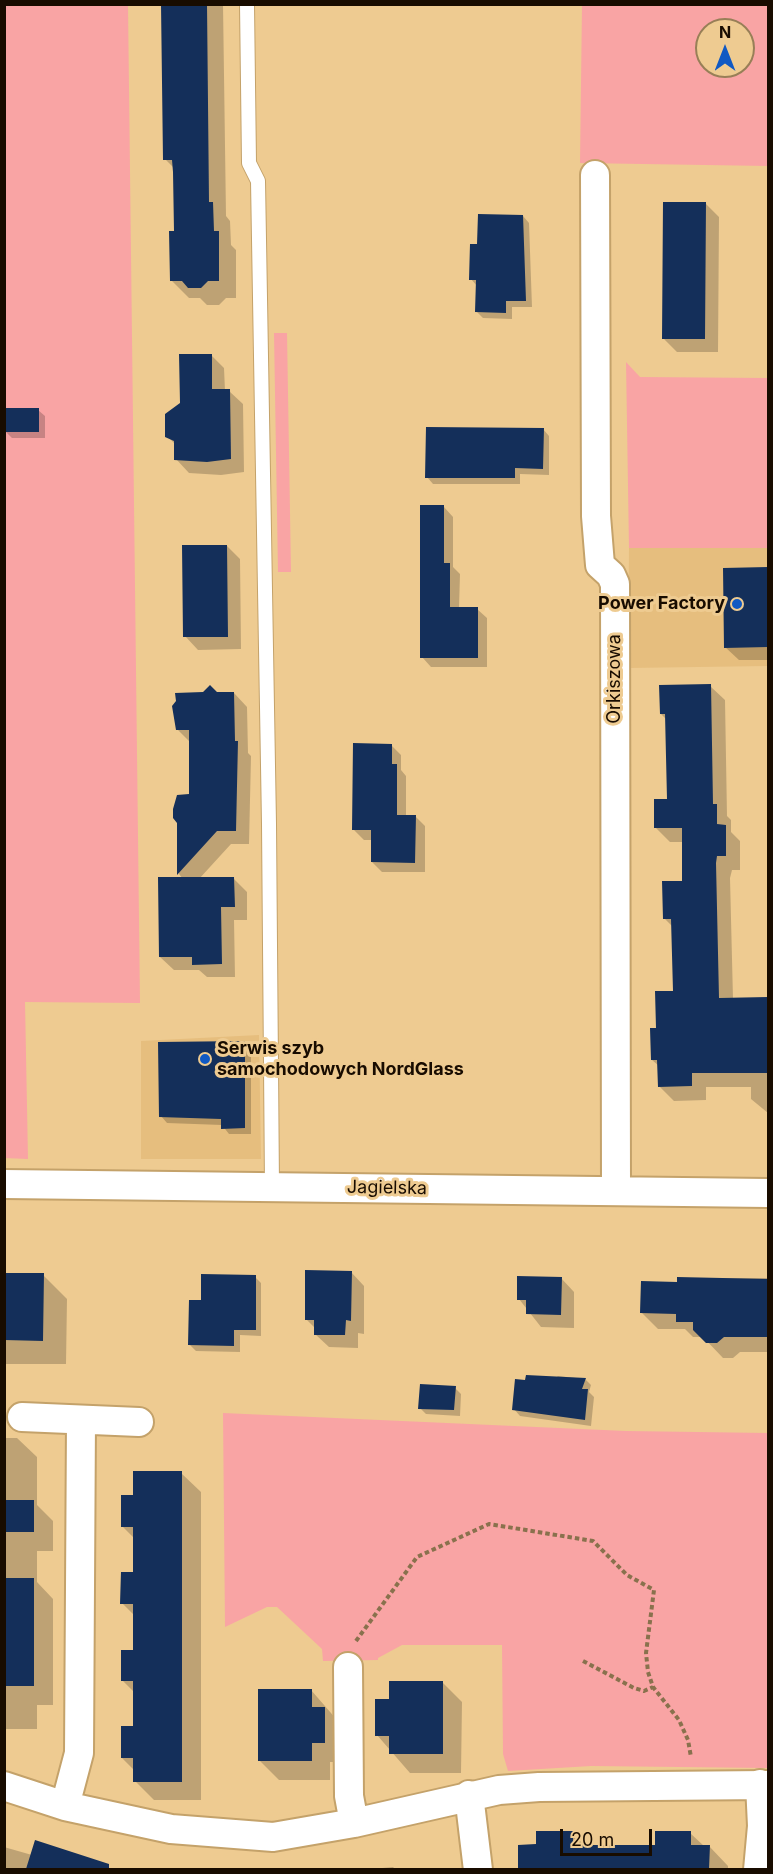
<!DOCTYPE html>
<style>
body{margin:0}
#map{position:relative;width:773px;height:1874px;overflow:hidden;background:#eecb91;font-family:Inter,sans-serif}
canvas{display:block}
.frame{position:absolute;inset:0;border:6px solid #180c00;pointer-events:none}
.north{position:absolute;left:695px;top:18px;width:60px;height:60px;box-sizing:border-box;background:#eecb91;border:2px solid #987f57;border-radius:50%;rotate:0deg;font-size:16px;font-weight:700;line-height:24px;text-align:center;color:#180c00}
.north::after{content:'';display:block;margin:auto;width:21px;height:27px;background:#1059c3;clip-path:polygon(50% 0,100% 100%,50% 72%,0 100%)}
.scale{position:absolute;left:560px;top:1829px;width:92px;height:27px;box-sizing:border-box;border:3px solid #180c00;border-top:0;padding-left:8px;font-size:18px;line-height:21px;white-space:nowrap;color:#180c00;-webkit-text-stroke:4px #eecb91;paint-order:stroke}
</style>
<div id="map">
<canvas width="773" height="1874"></canvas>
<div class="frame"></div>
<div class="north">N</div>
<div class="scale">20 m</div>
</div>
<script>
const ctx = document.querySelector('canvas').getContext('2d');
ctx.lineJoin = 'round';
function fillPath(path, color) { ctx.fillStyle = color; ctx.fill(path, 'evenodd'); }
const toPath = rows => new Path2D(rows.map(r => 'M' + r).join(''));
function stroke(path, color, width, dash) { ctx.strokeStyle = color; ctx.lineWidth = width; ctx.lineCap = dash ? 'butt' : 'round'; ctx.setLineDash(dash || []); ctx.stroke(path); }
function drawText(font, color, halo, rows, align = 'center') {
  ctx.font = font + ' Inter,sans-serif'; ctx.lineWidth = 6; ctx.setLineDash([]); ctx.textBaseline = 'middle'; ctx.strokeStyle = halo; ctx.fillStyle = color; for (const [text, x, y, turn = 0] of rows) {
    ctx.save(); ctx.translate(x, y); ctx.rotate((+turn || 0) * Math.PI / 180); ctx.textAlign = isNaN(turn) ? turn : align; if (halo) ctx.strokeText(text, 0, 0); ctx.fillText(text, 0, 0); ctx.restore();
  }
}
fillPath(toPath([
 [629,548,768,548,768,666,628,668],
 [259,1035,261,1159,141,1159,141,1041]
]), '#e6be7e');
fillPath(toPath([
 [4,5,128,5,140,1003,25,1002,28,1159,4,1158],
 [582,5,768,5,768,166,580,163],
 [707,30,743,30,743,66,707,66],
 [274,333,287,333,291,572,278,572],
 [626,362,640,377,768,378,768,548,629,548],
 [223,1413,626,1431,768,1433,768,1768,591,1766,508,1771,503,1754,502,1645,402,1645,378,1658,378,1660,323,1661,322,1649,277,1607,267,1607,225,1627]
]), '#f9a4a4');
fillPath(toPath([
 [162,4,223,4,226,216,230,221,231,245,236,250,236,298,226,298,219,305,207,305,200,298,189,298,171,280,175,233,174,168,165,159],
 [706,204,719,217,718,352,677,352,664,339],
 [523,216,529,223,532,307,512,307,512,319,483,318,477,312,477,286,471,279,479,245],
 [211,355,224,368,225,391,229,391,243,404,244,472,221,475,189,473,176,459,176,445,167,436,182,404],
 [38,410,45,416,45,438,12,438,6,432],
 [543,429,549,436,549,475,520,474,520,484,433,484,427,477],
 [444,507,453,517,453,567,460,574,459,609,477,609,487,618,487,667,431,667,422,657],
 [227,546,240,559,241,649,198,650,185,636],
 [724,569,768,569,768,660,739,660,725,647],
 [710,686,725,700,727,816,731,820,731,832,740,841,740,870,732,870,730,878,733,999,768,999,768,1113,751,1099,751,1087,706,1087,706,1100,674,1101,659,1086,659,1066,652,1060,658,1029,675,992,673,927,664,918,683,883,683,842,670,842,655,827,668,801,667,720,661,714],
 [234,693,247,707,248,753,251,756,249,844,231,844,199,879,233,878,247,892,247,920,234,920,235,977,207,977,199,970,174,970,160,957,183,879,179,874,179,822,191,796,190,742,178,730,174,716,177,694],
 [391,745,401,755,401,770,406,776,406,816,415,816,425,826,425,872,382,872,372,862,372,840,364,840,354,830],
 [244,1042,251,1049,251,1134,229,1134,222,1125,167,1123,161,1116],
 [351,1272,364,1286,364,1334,358,1333,358,1348,329,1347,315,1334,315,1328,306,1319],
 [4,1274,43,1275,67,1299,66,1364,4,1364],
 [255,1277,261,1283,261,1336,240,1335,240,1352,196,1351,190,1345,203,1302],
 [561,1278,574,1292,574,1328,541,1327,519,1299],
 [678,1278,768,1278,768,1352,740,1352,733,1358,723,1358,703,1337,693,1337,685,1329,658,1329,642,1313,678,1284],
 [558,1376,585,1379,591,1385,589,1392,594,1397,591,1426,520,1416,514,1409],
 [455,1388,461,1394,460,1416,426,1414,420,1408],
 [4,1438,17,1438,37,1457,37,1505,53,1521,53,1551,37,1551,37,1582,53,1599,53,1705,37,1705,37,1729,4,1729],
 [181,1473,201,1492,201,1800,154,1800,135,1781,135,1771,122,1758,135,1728,135,1693,122,1680,135,1651,135,1616,122,1603,135,1574,135,1539,122,1526,135,1497],
 [442,1682,462,1702,461,1773,410,1773,377,1735,390,1701],
 [311,1690,344,1728,344,1762,330,1762,330,1780,279,1780,260,1761],
 [572,1833,585,1846,656,1846,690,1833,704,1846,709,1846,728,1866,728,1870,519,1870,519,1846,538,1846],
 [4,1847,32,1855,69,1853,85,1870,4,1870],
 [393,1867,396,1870,361,1870]
]), '#0003');
fillPath(toPath([
 [161,4,207,4,209,202,213,202,214,231,219,231,219,281,208,281,201,288,188,288,182,281,170,281,169,231,174,231,173,172,172,160,163,160],
 [663,202,706,202,705,339,662,339],
 [478,214,523,215,526,301,506,301,506,313,475,312,476,280,469,280,470,244,477,244],
 [179,354,212,354,212,389,230,389,231,459,207,462,174,460,174,441,165,437,165,414,180,403],
 [4,408,39,408,39,432,4,432],
 [426,427,544,428,543,469,515,468,515,478,425,478],
 [420,505,444,505,444,563,450,563,450,607,478,607,478,658,420,658],
 [182,545,227,545,228,637,183,637],
 [768,567,768,647,724,648,723,568],
 [711,684,713,804,717,804,717,824,726,825,726,856,717,856,716,863,719,998,768,997,768,1073,692,1073,692,1086,658,1087,657,1060,651,1060,650,1028,656,1028,655,991,673,991,671,919,663,919,662,881,682,881,682,828,654,828,654,799,667,799,665,714,660,714,659,685],
 [210,685,217,692,234,692,235,741,238,741,236,831,217,831,177,875,177,823,173,818,173,809,177,795,189,794,189,730,176,730,172,706,176,701,175,693,203,692],
 [353,743,392,744,392,764,397,764,397,815,416,815,415,863,371,862,371,830,352,830],
 [158,877,234,877,235,907,221,907,222,964,192,965,192,957,159,957],
 [245,1041,245,1128,221,1129,221,1119,159,1117,158,1042],
 [305,1270,352,1271,351,1321,346,1320,345,1335,314,1335,314,1320,305,1320],
 [4,1273,44,1273,43,1341,4,1340],
 [201,1274,256,1275,256,1330,234,1330,234,1346,188,1345,189,1300,201,1300],
 [517,1276,562,1277,561,1315,526,1314,526,1300,517,1300],
 [677,1277,768,1279,768,1337,724,1337,717,1343,706,1343,693,1330,693,1322,676,1322,676,1314,640,1313,641,1281,677,1282],
 [526,1375,586,1378,582,1389,588,1389,585,1420,512,1410,515,1379,525,1380],
 [420,1384,456,1386,454,1410,418,1409],
 [133,1471,182,1471,182,1782,133,1782,133,1758,121,1758,121,1726,133,1726,133,1681,121,1681,121,1650,133,1650,133,1604,120,1604,121,1572,133,1572,133,1527,121,1527,121,1495,133,1495],
 [4,1500,34,1500,34,1532,4,1532],
 [4,1578,34,1578,34,1686,4,1686],
 [389,1681,443,1681,443,1754,389,1754,389,1736,375,1736,375,1699,389,1699],
 [258,1689,312,1689,312,1707,325,1707,325,1743,312,1743,312,1761,258,1761],
 [536,1831,573,1831,573,1844,591,1845,655,1845,655,1831,691,1831,691,1845,710,1845,709,1869,518,1869,518,1845,536,1844],
 [35,1840,109,1864,109,1869,26,1869]
]), '#142f5a');
const service = toPath([
 [247,4,249,163,258,181,269,824,272,1187]
]);
const minor = toPath([
 [595,175,596,516,600,565,611,575,615,584,616,1190],
 [4,1184,768,1193],
 [22,1417,139,1422],
 [348,1667,349,1796,354,1823],
 [4,1786,65,1806,171,1829,273,1837,354,1823,499,1790,539,1787,768,1785],
 [469,1795,478,1870],
 [65,1806,79,1753,81,1420],
 [758,1870,762,1826,760,1784]
]);
stroke(service, '#c4a26a', 16);
stroke(minor, '#c4a26a', 32);
stroke(toPath([
 [356,1641,417,1557,489,1524,593,1541,627,1575,654,1590,646,1653,648,1672,653,1687,679,1720,688,1740,691,1757],
 [583,1661,634,1688,644,1691,653,1687]
]), '#89714d', 4, [4.5, 3]);
stroke(service, '#fff', 14);
stroke(minor, '#fff', 28);
for (const [x, y, r, color] of [
 [737,604,6,"#1059c3"],
 [205,1059,6,"#1059c3"]
]) { const dot = new Path2D(); dot.arc(x, y, r, 0, 2 * Math.PI); ctx.fillStyle = color; ctx.fill(dot); stroke(dot, '#eecb91', 2); }
drawText('bold 18px', '#180c00', '#eecb91', [
 ["Power Factory",725,604],
 ["Serwis szyb",217,1049,"left"],
 ["samochodowych NordGlass",217,1070,"left"]
], 'right');
drawText('18px', '#180c00', '#eecb91', [
 ["Orkiszowa",615,679,-90],
 ["Jagielska",387,1188,1]
]);
</script>
